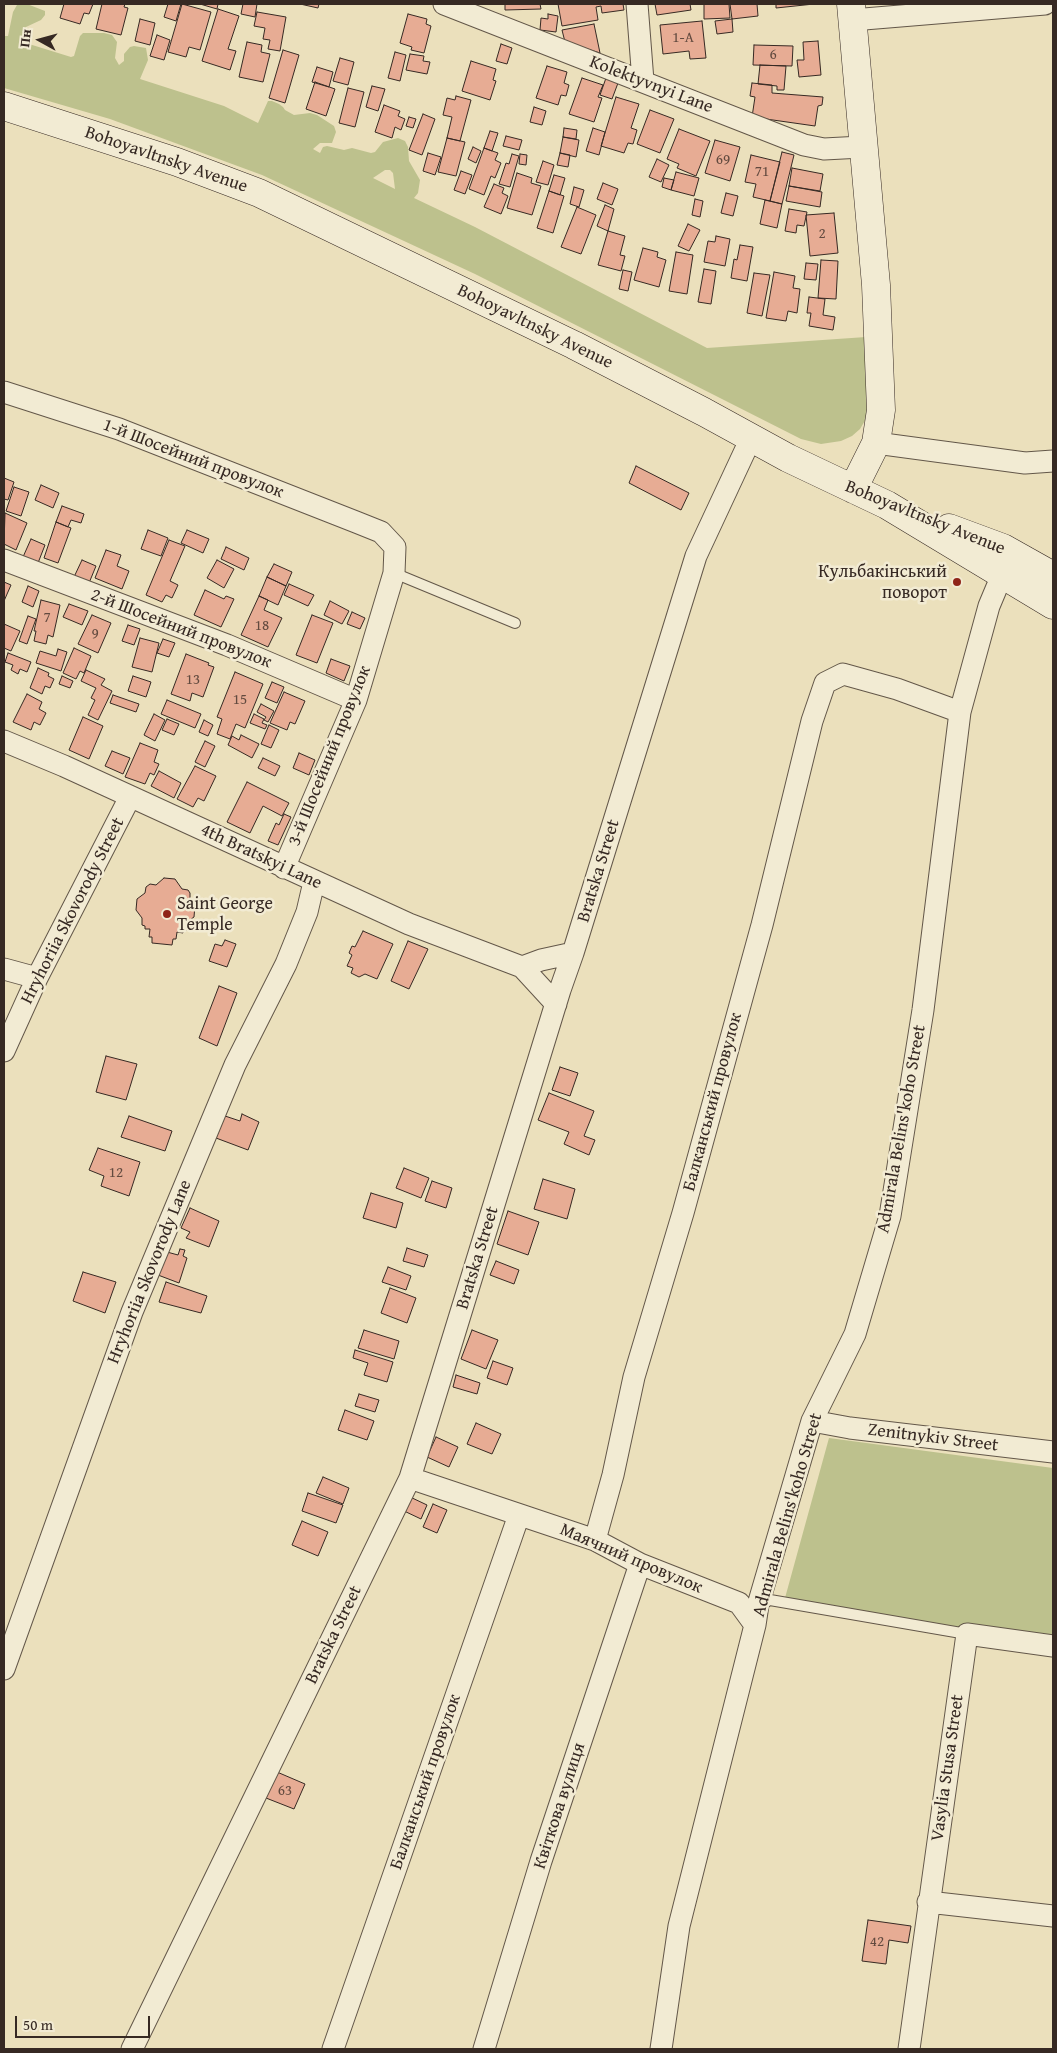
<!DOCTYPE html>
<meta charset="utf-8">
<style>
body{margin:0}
#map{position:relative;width:1057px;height:2053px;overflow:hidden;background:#ebe0bc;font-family:"Gentium Book Plus",serif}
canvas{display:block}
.frame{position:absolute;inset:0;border:5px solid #362923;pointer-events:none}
.north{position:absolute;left:15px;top:15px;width:50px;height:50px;-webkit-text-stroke:4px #f2ebd3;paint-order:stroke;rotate:277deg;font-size:14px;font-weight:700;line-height:20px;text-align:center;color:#362923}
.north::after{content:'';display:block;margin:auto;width:18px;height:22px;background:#362923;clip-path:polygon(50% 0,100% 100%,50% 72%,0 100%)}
.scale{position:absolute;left:15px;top:2016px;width:135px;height:22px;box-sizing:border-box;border:2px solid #362923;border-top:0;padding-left:6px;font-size:15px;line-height:18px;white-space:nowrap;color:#362923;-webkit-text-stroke:4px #f2ebd3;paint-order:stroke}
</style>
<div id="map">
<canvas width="1057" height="2053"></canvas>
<div class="frame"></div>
<div class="north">Пн</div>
<div class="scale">50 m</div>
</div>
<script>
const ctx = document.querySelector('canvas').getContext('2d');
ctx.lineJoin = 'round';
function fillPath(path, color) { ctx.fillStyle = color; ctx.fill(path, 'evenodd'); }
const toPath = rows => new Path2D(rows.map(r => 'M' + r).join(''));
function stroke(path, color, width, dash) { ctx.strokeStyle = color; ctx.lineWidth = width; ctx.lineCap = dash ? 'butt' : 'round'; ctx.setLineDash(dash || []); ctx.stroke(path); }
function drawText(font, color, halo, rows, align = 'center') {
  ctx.font = font + ' "Gentium Book Plus",serif'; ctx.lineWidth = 5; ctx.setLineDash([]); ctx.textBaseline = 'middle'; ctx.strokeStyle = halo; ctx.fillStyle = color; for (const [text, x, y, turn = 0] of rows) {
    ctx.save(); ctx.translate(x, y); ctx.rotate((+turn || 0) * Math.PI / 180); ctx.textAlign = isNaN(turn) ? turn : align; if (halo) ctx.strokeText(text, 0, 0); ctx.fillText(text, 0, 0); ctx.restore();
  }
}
fillPath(toPath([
 [20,4,27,4,45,11,45,15,41,20,26,27,25,34,29,44,71,57,74,56,80,36,83,33,104,33,112,35,117,42,115,58,119,65,124,61,124,54,130,47,134,46,146,48,148,60,140,79,224,106,258,123,268,101,272,101,279,104,283,107,285,110,294,115,310,113,317,115,334,126,336,132,332,143,320,143,313,149,320,153,323,147,327,146,344,150,352,148,371,153,375,152,383,142,398,138,405,141,408,147,409,161,420,180,418,193,414,198,475,227,707,348,866,337,867,417,860,429,852,436,841,441,821,444,801,439,475,274,262,175,110,119,4,88,4,36,8,36,13,12,17,5],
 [385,170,390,170,393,173,395,189,373,178],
 [829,1438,1053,1468,1053,1640,971,1630,785,1598]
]), '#bdc18d');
const building = toPath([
 [64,4,93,4,89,14,84,13,80,24,60,18,64,4],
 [102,4,125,4,124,7,128,8,121,35,96,29,102,4],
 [168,4,181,4,176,21,164,17,168,4],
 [182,4,211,12,200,50,189,47,186,57,168,52,182,4],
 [200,4,218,4,217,9,200,4],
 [243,4,257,4,255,17,241,14,243,4],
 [300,4,319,4,318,8,300,4],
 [505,4,540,4,541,9,505,10,505,4],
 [558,4,623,4,624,10,602,13,601,6,596,7,598,20,562,26,558,4],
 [655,4,690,4,691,10,657,15,655,4],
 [704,4,729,4,730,18,704,19,704,4],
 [730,4,757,4,758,16,732,19,730,4],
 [776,4,814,4,776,8,776,4],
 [218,9,239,16,228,49,236,51,230,70,202,61,218,9],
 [257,12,286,17,280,51,268,49,270,40,263,39,265,28,254,26,257,12],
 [408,14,427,19,426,24,431,26,424,53,411,50,412,47,400,43,408,14],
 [548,14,558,16,556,32,540,30,541,18,548,19,548,14],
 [140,19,155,23,150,45,135,41,140,19],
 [732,19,733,32,717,34,715,21,732,19],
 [702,21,706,58,690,59,689,51,663,54,660,25,702,21],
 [594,24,600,53,565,42,562,30,594,24],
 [157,35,170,40,164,60,150,56,157,35],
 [818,41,821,75,799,77,797,60,804,60,803,42,818,41],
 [247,42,262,45,261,52,270,54,263,82,239,77,247,42],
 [501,44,512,48,507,64,496,61,501,44],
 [754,45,793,46,792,66,753,65,754,45],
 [283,50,299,55,285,103,269,98,283,50],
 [395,52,406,55,400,81,388,78,395,52],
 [410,54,424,56,423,61,430,62,427,74,406,70,410,54],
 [340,58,354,62,348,85,333,81,340,58],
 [471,61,496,69,493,80,496,81,490,100,462,91,471,61],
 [760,65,786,66,784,90,777,90,777,86,758,84,760,65],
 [547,66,567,72,564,83,569,85,566,96,561,95,558,105,536,98,547,66],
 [317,67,333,72,329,87,312,82,317,67],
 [582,78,603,85,598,97,602,98,594,122,569,114,582,78],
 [606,78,618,83,612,99,600,95,606,78],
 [315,82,335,89,326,116,306,109,315,82],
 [752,83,772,85,772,93,823,97,822,105,818,106,815,126,752,117,755,97,750,96,752,83],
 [372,86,385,89,378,111,366,107,372,86],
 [348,88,364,92,355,127,339,123,348,88],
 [456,96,471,100,460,141,447,138,452,117,443,115,447,98,455,100,456,96],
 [616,97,639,104,631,128,637,130,633,144,628,143,624,153,601,146,616,97],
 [384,105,400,111,398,116,405,119,401,130,395,127,392,138,375,132,384,105],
 [534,107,546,111,542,125,530,122,534,107],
 [650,110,674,119,660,153,637,144,650,110],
 [423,114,435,119,422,155,409,150,423,114],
 [409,117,416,119,413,128,406,126,409,117],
 [564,128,577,130,576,139,563,137,564,128],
 [593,128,605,132,599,155,586,151,593,128],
 [679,129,710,141,696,176,677,168,679,164,667,159,679,129],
 [490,131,498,133,492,151,484,148,490,131],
 [506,136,522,140,519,150,503,146,506,136],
 [563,137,579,140,576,157,560,153,563,137],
 [447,138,465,142,456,176,438,172,447,138],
 [715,140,740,147,730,181,705,173,715,140],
 [473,147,481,151,476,163,468,159,473,147],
 [484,148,498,153,495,160,501,163,495,178,491,176,484,195,469,189,484,148],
 [782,152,794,155,782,204,770,201,782,152],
 [428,153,441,157,435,175,423,171,428,153],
 [560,153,570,155,568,167,557,165,560,153],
 [512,154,519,156,510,187,499,184,506,163,509,164,512,154],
 [520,154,527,155,526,165,519,164,520,154],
 [751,155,780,162,770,201,753,197,756,184,745,182,751,155],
 [657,159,669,165,661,182,649,177,657,159],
 [543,161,554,165,548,185,536,182,543,161],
 [792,168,823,174,820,191,789,186,792,168],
 [461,171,472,175,465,194,454,190,461,171],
 [676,172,699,178,694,196,671,190,676,172],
 [517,173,532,178,531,183,541,186,532,215,507,208,517,173],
 [554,175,565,178,560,195,549,191,554,175],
 [664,178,674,180,671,190,662,187,664,178],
 [603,183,618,189,612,205,597,199,603,183],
 [494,184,504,188,502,193,508,196,501,214,484,207,494,184],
 [789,186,822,192,820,207,786,201,789,186],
 [574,187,584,190,579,207,570,204,574,187],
 [549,191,564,196,553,233,537,228,549,191],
 [726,193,738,196,733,216,721,213,726,193],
 [695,199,703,201,700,217,692,215,695,199],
 [765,200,782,204,777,228,760,224,765,200],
 [605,205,614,209,608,231,597,226,605,205],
 [577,207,596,215,581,254,561,247,577,207],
 [789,209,807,212,804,226,797,225,796,233,785,231,789,209],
 [834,213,838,253,810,256,806,215,834,213],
 [688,224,700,230,689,251,678,246,688,224],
 [608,231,625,236,620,255,625,256,621,271,598,265,608,231],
 [716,236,730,239,725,266,704,262,708,241,715,242,716,236],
 [740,245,753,247,747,281,731,278,734,259,737,260,740,245],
 [643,248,658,252,657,257,666,260,659,287,634,280,643,248],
 [676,252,693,255,687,294,669,291,676,252],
 [821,260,838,261,836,299,818,298,821,260],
 [806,263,818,264,816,280,804,279,806,263],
 [704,269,716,271,711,304,698,302,704,269],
 [623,270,632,272,628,291,619,289,623,270],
 [774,272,795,276,793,288,800,289,797,313,788,311,786,321,766,318,774,272],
 [754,273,770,275,762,316,747,313,754,273],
 [809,297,825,299,823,315,835,317,833,330,809,326,811,313,807,313,809,297],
 [636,466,689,493,681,510,629,483,636,466],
 [4,478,14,482,8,500,4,499,4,478],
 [41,485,59,493,53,508,35,500,41,485],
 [14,487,29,492,21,516,6,511,14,487],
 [62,506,84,514,81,523,71,520,68,527,56,522,62,506],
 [5,513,27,523,16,550,4,544,5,513],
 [56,522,71,528,58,563,44,558,56,522],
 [148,530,168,538,161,556,141,549,148,530],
 [187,530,209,539,203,553,181,543,187,530],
 [31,539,45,545,38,563,23,557,31,539],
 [169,540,185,546,170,581,178,585,172,598,166,595,162,602,146,595,169,540],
 [226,547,249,558,244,570,221,559,226,547],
 [106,550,121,555,117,566,129,571,122,589,95,578,106,550],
 [82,560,96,566,89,583,74,577,82,560],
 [217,560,234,569,224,588,207,578,217,560],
 [274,564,292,572,286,586,267,577,274,564],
 [267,577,286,586,278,605,259,596,267,577],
 [4,582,11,585,4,601,4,582],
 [289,584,314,595,308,606,284,595,289,584],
 [28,586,39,591,33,607,22,602,28,586],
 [205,590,224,599,226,596,234,599,221,627,194,615,205,590],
 [259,596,268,600,264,610,282,618,268,647,241,635,259,596],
 [41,600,60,605,53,637,48,635,46,644,34,641,36,631,34,631,41,600],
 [330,601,349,611,342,624,324,615,330,601],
 [69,604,88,611,82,625,63,617,69,604],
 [352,612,365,618,360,629,347,624,352,612],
 [92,615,111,623,98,653,78,644,92,615],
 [312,615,333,623,317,663,296,655,312,615],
 [28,616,36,619,27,644,19,641,28,616],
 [4,624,20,631,11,651,4,648,4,624],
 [128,625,140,629,134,645,122,641,128,625],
 [140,638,159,643,152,672,132,667,140,638],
 [163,639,175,643,169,657,157,653,163,639],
 [74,648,91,656,84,673,80,671,76,679,63,673,74,648],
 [58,649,67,652,61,671,36,663,40,651,56,656,58,649],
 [8,653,31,662,27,672,20,669,18,674,11,670,13,665,5,662,8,653],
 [186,654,209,663,208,665,214,667,203,697,192,693,190,701,171,694,186,654],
 [331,659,350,666,344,681,326,673,331,659],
 [38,668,49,673,48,676,54,679,50,688,45,686,42,694,30,688,38,668],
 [86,670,105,679,101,685,112,691,98,720,88,715,95,700,91,698,96,688,81,681,86,670],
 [235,672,263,684,245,728,236,724,230,739,217,734,222,719,217,717,235,672],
 [62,676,73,681,70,688,59,684,62,676],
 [133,676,151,682,146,697,128,691,133,676],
 [272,682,284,687,277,703,265,698,272,682],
 [284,692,305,701,295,724,290,722,287,730,270,723,284,692],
 [27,694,42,702,39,709,46,713,40,725,34,722,31,730,13,722,27,694],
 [113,695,139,704,136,712,110,703,113,695],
 [167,700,201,714,195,728,161,714,167,700],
 [261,704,274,711,268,722,264,720,266,717,257,712,261,704],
 [154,714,165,720,155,741,144,735,154,714],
 [254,714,264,719,262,723,267,725,265,729,250,723,254,714],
 [83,717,103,726,89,759,69,750,83,717],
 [167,719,179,724,174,735,162,730,167,719],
 [204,720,213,725,208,736,199,732,204,720],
 [269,725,279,730,271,748,261,744,269,725],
 [241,735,259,744,252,758,228,745,232,736,239,740,241,735],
 [205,741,215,746,205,767,195,762,205,741],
 [140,743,158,750,154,762,159,764,154,775,150,773,145,784,125,777,140,743],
 [112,751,130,758,123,774,105,766,112,751],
 [299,753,315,760,309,775,293,768,299,753],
 [263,758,280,766,275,776,258,768,263,758],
 [195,766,216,776,204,801,198,798,193,807,177,799,195,766],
 [159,771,181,783,174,798,151,786,159,771],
 [247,782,289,803,282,816,263,806,250,833,227,822,247,782],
 [284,814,291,817,278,845,268,841,276,823,279,825,284,814],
 [164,878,175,879,182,889,188,890,190,893,190,898,195,905,194,917,187,922,186,931,183,931,183,933,177,932,176,939,173,939,172,945,152,943,152,937,149,937,150,929,145,929,145,926,142,925,142,918,136,910,137,899,145,893,146,887,150,884,156,885,164,878],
 [363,931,393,944,377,979,365,974,359,977,351,973,353,968,347,966,352,955,349,953,352,946,355,947,363,931],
 [225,940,236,944,227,967,209,961,215,944,222,946,225,940],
 [408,941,428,949,409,989,391,981,408,941],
 [219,986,237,993,217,1046,199,1038,219,986],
 [106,1056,137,1064,126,1100,96,1092,106,1056],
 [560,1067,578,1073,570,1096,552,1090,560,1067],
 [549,1093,594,1111,584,1136,595,1140,589,1155,564,1144,569,1132,538,1120,549,1093],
 [242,1114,259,1122,248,1150,216,1138,225,1116,240,1121,242,1114],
 [129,1116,172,1131,165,1151,121,1137,129,1116],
 [98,1148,140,1162,129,1196,101,1186,104,1176,89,1170,98,1148],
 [404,1168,429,1178,421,1198,396,1188,404,1168],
 [543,1179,575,1189,567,1219,534,1209,543,1179],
 [432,1181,452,1188,446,1208,425,1201,432,1181],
 [371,1193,403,1203,396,1228,363,1218,371,1193],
 [190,1208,219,1221,209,1247,186,1238,190,1232,181,1228,190,1208],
 [508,1211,539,1222,528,1255,497,1244,508,1211],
 [407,1248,428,1255,424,1267,403,1261,407,1248],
 [180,1249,185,1250,183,1256,187,1258,179,1283,158,1275,167,1252,178,1255,180,1249],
 [496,1261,519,1270,514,1284,490,1275,496,1261],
 [388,1267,411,1276,406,1290,382,1282,388,1267],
 [83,1272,116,1282,105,1313,73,1301,83,1272],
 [166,1282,207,1296,201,1313,159,1302,166,1282],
 [390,1288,416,1298,407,1323,381,1313,390,1288],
 [364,1330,399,1341,394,1359,358,1348,364,1330],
 [472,1330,498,1340,486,1369,461,1359,472,1330],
 [355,1350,393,1362,387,1382,364,1375,368,1363,353,1358,355,1350],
 [493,1361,513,1368,507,1385,487,1378,493,1361],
 [456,1375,480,1383,477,1394,453,1387,456,1375],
 [359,1394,379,1400,375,1412,355,1406,359,1394],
 [345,1410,374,1421,367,1440,338,1430,345,1410],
 [476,1423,501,1434,492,1454,467,1444,476,1423],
 [436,1437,458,1447,449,1467,427,1457,436,1437],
 [323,1477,349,1488,343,1504,316,1493,323,1477],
 [308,1493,343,1505,336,1523,302,1511,308,1493],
 [408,1496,427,1505,421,1519,402,1510,408,1496],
 [433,1504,447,1510,437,1533,423,1527,433,1504],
 [302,1521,328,1532,318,1556,292,1545,302,1521],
 [277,1772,305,1784,294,1809,266,1798,277,1772],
 [868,1920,911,1926,908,1943,889,1940,886,1964,862,1961,868,1920]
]);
fillPath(building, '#e7ac94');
stroke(building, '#362923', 1);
const lane = toPath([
 [394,573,515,623],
 [759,1605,770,1600,967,1634]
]);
const street = toPath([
 [444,4,804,145,824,149,862,147],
 [637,4,643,81],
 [852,20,1045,4],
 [4,392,119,429,356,522,381,532,395,547,394,573,356,700,284,868],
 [876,443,1025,463,1053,461],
 [4,560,227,645,356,700],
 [4,741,64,766,409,924,522,967,556,1004],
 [522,967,541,960,573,953],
 [4,969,37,978],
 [4,1051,37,978,130,797],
 [812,1421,850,1428,1053,1452],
 [410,1478,595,1540,640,1564,739,1603,755,1625],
 [595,1540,613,1475,634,1377,683,1213,762,925,812,721,825,683,843,674,897,689,960,712],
 [4,1669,132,1312,235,1065,286,964,307,912,314,882],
 [928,1902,1053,1916],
 [132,2049,410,1478,560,990,573,953,696,556,751,438],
 [333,2049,519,1515],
 [484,2049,541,1861,640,1564],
 [661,2049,679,1926,755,1625,758,1605,812,1421,855,1334,890,1216,923,1010,960,712,989,606,1002,575],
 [909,2049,967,1634,1053,1646]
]);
const secondary = toPath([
 [851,4,876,285,881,410,876,443,853,489],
 [4,106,177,162,259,193,574,345,704,412,788,458,887,505,1053,605],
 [949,528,1003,548,1053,576]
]);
stroke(lane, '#635749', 12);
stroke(street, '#635749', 23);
stroke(secondary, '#362923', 29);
stroke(lane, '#f2ebd3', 10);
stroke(street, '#f2ebd3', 21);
stroke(secondary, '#f2ebd3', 28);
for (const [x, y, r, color] of [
 [957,582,5,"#8f2418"],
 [167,914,5,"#8f2418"]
]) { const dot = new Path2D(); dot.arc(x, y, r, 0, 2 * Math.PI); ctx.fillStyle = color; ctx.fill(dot); stroke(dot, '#f2ebd3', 2); }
drawText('15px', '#624a3f', null, [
 ["1-А",683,38],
 ["6",773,55],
 ["69",723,160],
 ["71",762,172],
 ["2",822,234],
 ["7",47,618],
 ["18",262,626],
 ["9",95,634],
 ["13",193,680],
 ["15",240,700],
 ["12",116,1173],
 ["63",285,1791],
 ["42",877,1942]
]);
drawText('18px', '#362923', '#f2ebd3', [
 ["Kolektyvnyi Lane",651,85,21],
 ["Bohoyavltnsky Avenue",166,160,19],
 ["Bohoyavltnsky Avenue",535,327,26],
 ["1-й Шосейний провулок",193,459,21],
 ["Bohoyavltnsky Avenue",925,518,22],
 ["2-й Шосейний провулок",181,629,21],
 ["3-й Шосейний провулок",330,756,-68],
 ["4th Bratskyi Lane",261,857,25],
 ["Bratska Street",599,871,-73],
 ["Hryhoriia Skovorody Street",73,911,-63],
 ["Балканський провулок",713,1102,-75],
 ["Admirala Belins'koho Street",902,1129,-80],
 ["Bratska Street",478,1258,-73],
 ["Hryhoriia Skovorody Lane",150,1272,-68],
 ["Zenitnykiv Street",933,1438,7],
 ["Admirala Belins'koho Street",788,1515,-74],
 ["Маячний провулок",631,1559,23],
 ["Bratska Street",334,1635,-64],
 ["Vasylia Stusa Street",948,1768,-82],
 ["Балканський провулок",426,1782,-71],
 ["Квіткова вулиця",560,1806,-72]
]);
drawText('18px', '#362923', '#f2ebd3', [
 ["Кульбакінський",947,572],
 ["поворот",947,593],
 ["Saint George",177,904,"left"],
 ["Temple",177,925,"left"]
], 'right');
</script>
